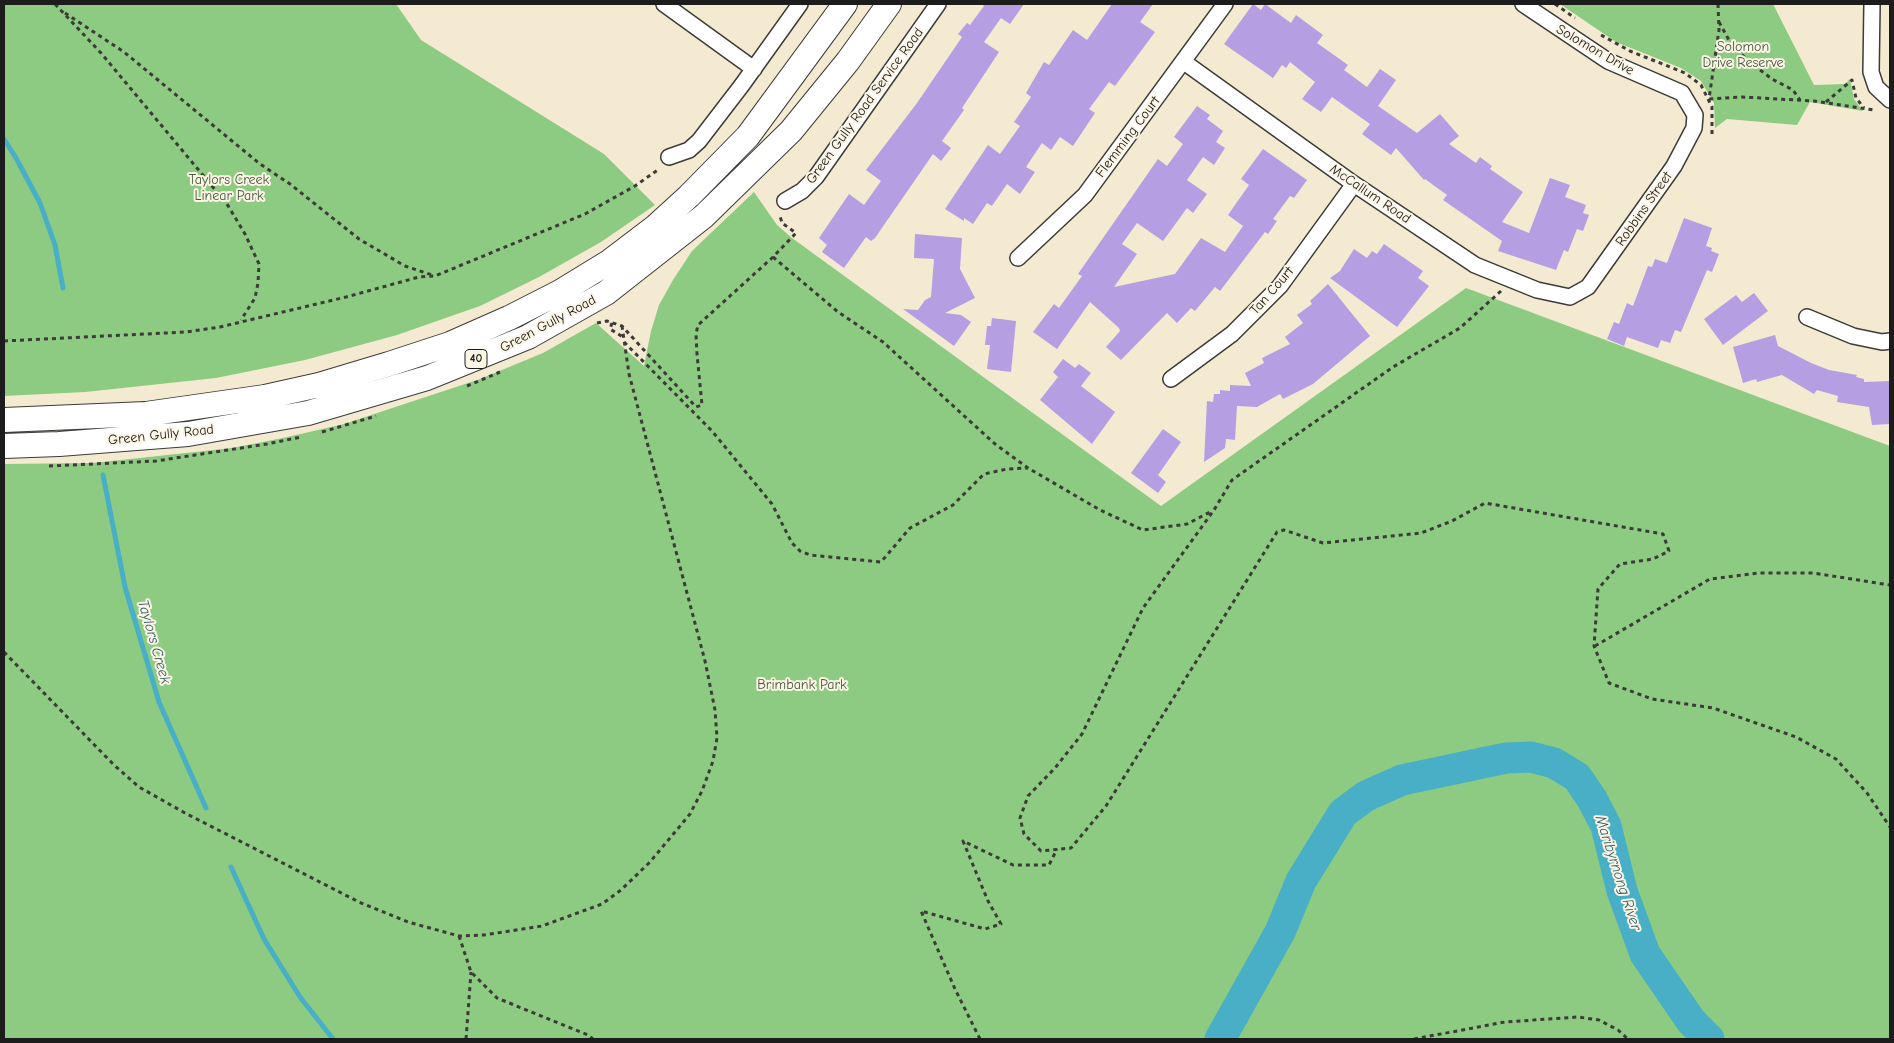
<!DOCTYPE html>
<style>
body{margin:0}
#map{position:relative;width:1894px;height:1043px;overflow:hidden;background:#f4ead1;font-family:"Comic Neue",sans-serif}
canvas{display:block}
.frame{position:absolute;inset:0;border:5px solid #1c1c1c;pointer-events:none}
</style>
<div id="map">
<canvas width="1894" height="1043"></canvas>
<div class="frame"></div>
</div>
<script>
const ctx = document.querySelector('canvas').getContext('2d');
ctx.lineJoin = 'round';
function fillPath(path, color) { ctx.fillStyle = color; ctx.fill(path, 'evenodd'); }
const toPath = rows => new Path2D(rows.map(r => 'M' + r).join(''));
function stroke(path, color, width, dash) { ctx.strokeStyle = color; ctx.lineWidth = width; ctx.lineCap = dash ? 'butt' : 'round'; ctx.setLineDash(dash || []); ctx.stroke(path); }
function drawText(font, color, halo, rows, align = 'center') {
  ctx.font = font + ' "Comic Neue",sans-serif'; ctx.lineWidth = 4; ctx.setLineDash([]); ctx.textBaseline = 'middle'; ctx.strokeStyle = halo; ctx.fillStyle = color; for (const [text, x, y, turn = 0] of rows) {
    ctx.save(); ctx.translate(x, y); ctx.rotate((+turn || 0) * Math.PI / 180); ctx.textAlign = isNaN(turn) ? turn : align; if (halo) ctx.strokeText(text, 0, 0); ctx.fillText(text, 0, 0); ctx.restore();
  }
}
fillPath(toPath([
 [4,4,396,4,421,40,604,154,655,205,601,242,539,277,480,306,397,335,305,360,216,378,85,392,4,396],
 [1560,4,1773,4,1814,85,1845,84,1850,79,1854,99,1863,111,1810,102,1797,125,1727,119,1715,128,1714,103,1701,81,1681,68,1616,42],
 [754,192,777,225,792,238,1161,506,1466,288,1890,446,1890,1039,4,1039,4,464,93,463,232,448,283,438,344,424,480,379,543,353,596,323,644,366,651,331,659,305,673,280,692,251]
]), '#8ccb81');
stroke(toPath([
 [4,139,16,158,40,203,55,245,63,288],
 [103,475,125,587,159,702,206,808],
 [231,867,264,939,300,997,333,1039]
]), '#48afc7', 5);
stroke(toPath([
 [1220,1039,1280,932,1301,881,1343,813,1366,796,1402,780,1506,758,1531,757,1554,763,1577,777,1592,799,1606,826,1622,891,1645,954,1691,1021,1709,1039]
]), '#48afc7', 31);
fillPath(toPath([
 [981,4,1024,4,1010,24,1001,18,984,42,999,52,962,108,964,110,942,141,951,148,941,161,933,154,875,238,871,241,866,237,844,268,822,252,827,245,819,238,849,194,864,205,881,181,866,170,917,103,962,37,958,34,967,23,970,25,984,6],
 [1112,4,1153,4,1140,22,1155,32,1115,86,1109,82,1089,109,1095,113,1073,146,1060,137,1051,150,1042,143,1026,167,1035,172,1020,194,1007,184,992,206,987,203,973,224,964,218,964,221,945,209,988,145,1000,154,1020,126,1014,122,1031,97,1026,93,1044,62,1049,65,1073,30,1087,40],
 [1253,4,1261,10,1265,4,1291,23,1296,15,1323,35,1317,43,1348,65,1344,70,1367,87,1380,69,1396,80,1378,106,1417,133,1440,114,1459,136,1449,144,1476,163,1480,157,1492,166,1490,169,1523,192,1502,222,1529,233,1550,178,1570,185,1565,197,1586,205,1583,213,1589,215,1583,231,1577,229,1568,252,1564,250,1556,270,1498,251,1502,241,1443,200,1447,195,1425,179,1424,180,1396,148,1391,155,1362,134,1370,124,1332,97,1321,112,1302,99,1315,82,1290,62,1286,68,1282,65,1273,78,1224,44],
 [1197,106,1210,115,1207,119,1223,131,1216,142,1225,148,1214,165,1203,157,1187,180,1207,194,1193,213,1187,208,1163,241,1137,223,1122,244,1137,254,1114,287,1175,274,1201,238,1225,252,1243,226,1228,215,1249,185,1241,179,1263,149,1307,180,1294,198,1290,196,1273,219,1277,221,1268,234,1265,232,1220,291,1215,287,1195,311,1191,308,1177,323,1167,313,1121,360,1106,347,1120,331,1119,328,1090,302,1057,349,1033,332,1054,304,1059,308,1082,276,1078,274,1158,159,1167,166,1183,144,1174,137],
 [1684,218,1712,228,1706,246,1712,248,1711,251,1719,254,1712,272,1707,270,1681,332,1675,330,1670,343,1661,340,1658,348,1627,337,1624,346,1607,339,1614,322,1619,324,1627,303,1633,306,1648,266,1652,267,1655,259,1667,263],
 [915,234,962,238,960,269,975,298,945,313,961,315,971,322,954,346,903,309,918,310,925,300,931,297,934,259,914,258],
 [1384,244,1423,271,1418,278,1429,286,1397,327,1330,278,1340,271,1354,249,1367,258,1372,251,1377,254],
 [1328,284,1370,336,1313,384,1283,399,1280,394,1257,407,1237,406,1235,440,1226,439,1225,448,1204,462,1207,401,1213,402,1214,394,1220,394,1220,390,1230,391,1230,385,1251,386,1245,373,1264,363,1262,358,1290,344,1285,337,1303,323,1297,315,1312,304,1310,301],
 [1754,293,1768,311,1723,345,1704,319,1736,295,1742,302],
 [992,318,1016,321,1011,372,987,369,990,345,985,345,987,326,991,326],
 [1775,335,1778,346,1811,363,1829,370,1857,375,1856,377,1864,379,1864,382,1890,381,1890,424,1872,425,1869,407,1837,402,1838,396,1817,390,1814,394,1782,375,1757,382,1756,379,1743,383,1733,347],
 [1063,359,1075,368,1079,364,1091,373,1081,386,1115,412,1092,444,1040,400,1058,377,1053,372],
 [1163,429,1181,442,1158,475,1166,482,1158,493,1131,473]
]), '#b59ee2');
const minor = toPath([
 [664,4,754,69],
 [1872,4,1871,72,1876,87,1890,100],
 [1184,62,1354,184,1475,265,1537,290,1570,297,1588,287,1674,166,1694,128,1695,115,1682,93,1608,61,1523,4],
 [669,157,689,150,699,141,742,85,800,4],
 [785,201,802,191,816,177,938,4],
 [1018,258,1085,195,1225,4],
 [1807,317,1853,336,1882,342,1890,341],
 [1171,379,1232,334,1280,286,1354,184]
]);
const primary = toPath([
 [4,420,146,414,265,397,319,385,389,364,450,344,509,318,560,292,609,262,655,227,689,196,748,136,845,4],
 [4,446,59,444,188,434,308,413,427,378,528,337,606,293,704,216,791,131,848,61,889,4]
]);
stroke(minor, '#3c3b37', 18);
stroke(primary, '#3c3b37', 26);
stroke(toPath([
 [55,4,101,53,227,204,245,234,259,264,258,283,255,298,241,320],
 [1555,4,1575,18],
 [1718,4,1719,30,1709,99,1742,97,1814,101,1874,110],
 [65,13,124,52,260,164,290,184,359,239,405,266,432,275],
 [1719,22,1730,42,1747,60,1772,79,1793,90,1800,100],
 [1601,35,1630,51,1685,73,1701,85,1712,107,1712,135],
 [1826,102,1852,80,1856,98,1864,108],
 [773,257,838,312,883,342,995,444,1028,468,1100,510,1143,530,1187,524,1212,511],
 [1501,291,1460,328,1393,367,1232,480,1214,510,1143,608,1082,734,1055,768,1028,796,1020,818,1024,834,1041,851,1071,848,1106,806,1277,532,1284,530,1323,543,1421,533,1452,521,1485,503,1663,534,1669,551,1653,559,1620,564,1598,589,1594,646,1609,683,1652,699,1713,708,1796,737,1836,759,1867,793,1890,827],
 [597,323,607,321,622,326,696,407,702,405,697,354,696,334,698,325,773,257,796,233,782,223,780,216],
 [612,323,610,329,623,337],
 [4,341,186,332,220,327,346,297,419,277,435,276,585,214,635,186,659,169],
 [624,342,712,431,772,504,792,543,800,551,810,555,881,562,910,528,953,505,984,474,1007,469,1028,468],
 [467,386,500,372],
 [322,432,376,416],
 [49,466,156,461,267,444,301,437],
 [1595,646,1710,579,1758,573,1813,573,1890,585],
 [4,652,114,765,139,787,185,813,359,902,408,922,459,936,484,935,542,926,602,904,621,890,650,862,690,814,702,791,713,761,717,738,715,710,705,661,629,374,622,326],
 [459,936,471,972,497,998,588,1035,593,1039],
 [466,1039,471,972],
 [980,1039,955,989,921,911,985,929,1001,924,988,901,963,841,1013,865,1049,865,1057,849],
 [1414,1039,1505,1022,1578,1017,1599,1020,1618,1030,1628,1039]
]), '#3c3b37', 3, [4, 4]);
stroke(minor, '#fff', 15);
stroke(primary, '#fff', 24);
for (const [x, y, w] of [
 [476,359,22]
]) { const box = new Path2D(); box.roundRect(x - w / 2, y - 9.5, w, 19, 4); ctx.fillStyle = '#fcf5e5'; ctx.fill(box); stroke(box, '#1c1c1c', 1); }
drawText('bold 12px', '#1c1c1c', null, [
 ["40",476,359]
]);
drawText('14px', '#43593f', '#fcf5e5', [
 ["Solomon",1743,47],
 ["Drive Reserve",1743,63],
 ["Taylors Creek",229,180],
 ["Linear Park",229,196],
 ["Brimbank Park",802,685]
]);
drawText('14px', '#1c1c1c', '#fcf5e5', [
 ["Solomon Drive",1595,50,30],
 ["Green Gully Road Service Road",865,106,-54],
 ["Flemming Court",1128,137,-53],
 ["McCallum Road",1370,194,34],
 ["Robbins Street",1644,209,-55],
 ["Tan Court",1272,291,-49],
 ["Green Gully Road",548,324,-28],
 ["Green Gully Road",161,435,-6]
]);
drawText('italic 15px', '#305e69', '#fcf5e5', [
 ["Taylors Creek",154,642,74],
 ["Maribyrnong River",1618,873,72]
]);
</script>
